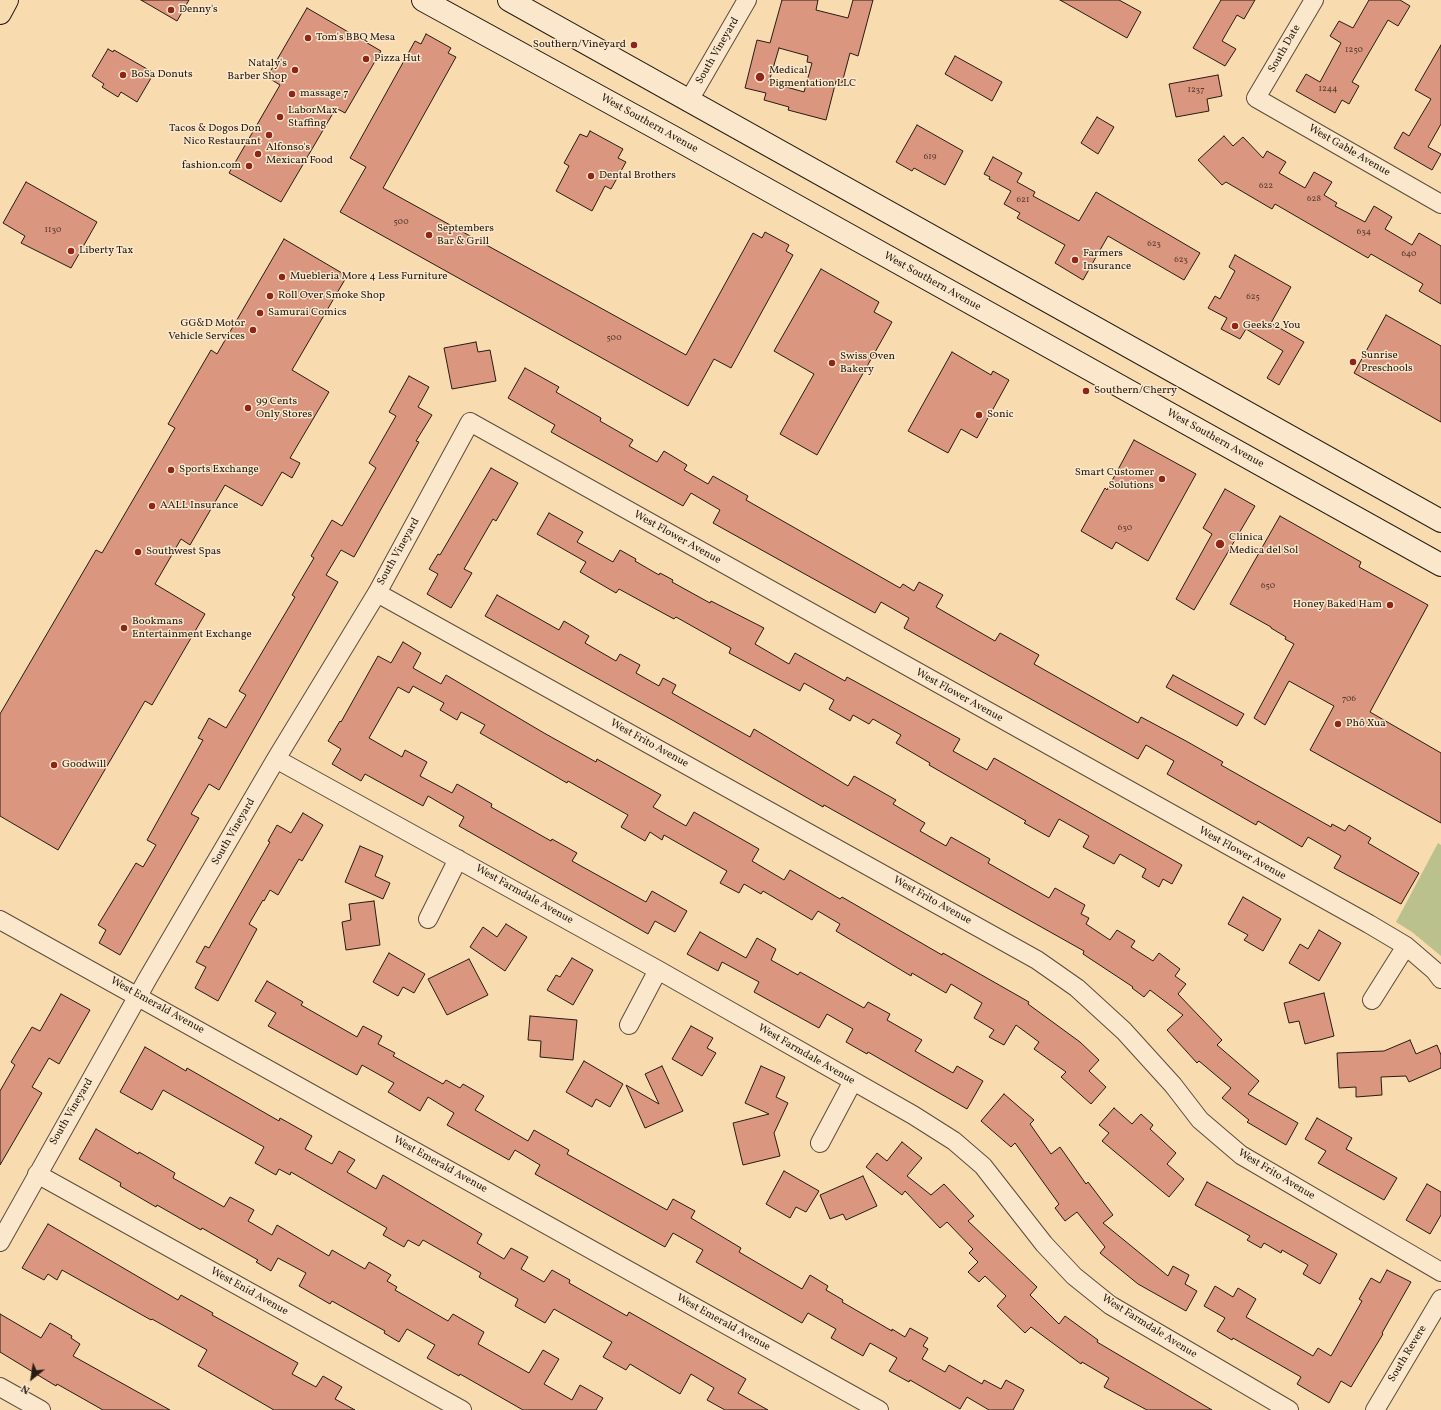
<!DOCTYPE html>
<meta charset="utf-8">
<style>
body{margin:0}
#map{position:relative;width:1441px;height:1410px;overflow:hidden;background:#f9dbb0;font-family:Vollkorn,serif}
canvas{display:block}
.north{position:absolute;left:12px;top:1358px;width:40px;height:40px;-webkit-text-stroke:3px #fbe8cc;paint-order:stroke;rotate:210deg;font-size:11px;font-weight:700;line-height:16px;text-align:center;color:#261c13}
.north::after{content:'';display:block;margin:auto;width:14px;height:18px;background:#261c13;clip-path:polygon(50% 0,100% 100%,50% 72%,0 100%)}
</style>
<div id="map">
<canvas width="1441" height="1410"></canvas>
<div class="north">N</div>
</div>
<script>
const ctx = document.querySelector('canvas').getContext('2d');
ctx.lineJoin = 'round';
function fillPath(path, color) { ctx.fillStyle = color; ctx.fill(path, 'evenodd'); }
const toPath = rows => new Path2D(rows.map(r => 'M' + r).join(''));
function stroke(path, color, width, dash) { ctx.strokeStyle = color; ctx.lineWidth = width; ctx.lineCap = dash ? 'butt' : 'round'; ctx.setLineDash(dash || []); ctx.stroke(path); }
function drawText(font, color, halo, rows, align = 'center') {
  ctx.font = font + ' Vollkorn,serif'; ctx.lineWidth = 3; ctx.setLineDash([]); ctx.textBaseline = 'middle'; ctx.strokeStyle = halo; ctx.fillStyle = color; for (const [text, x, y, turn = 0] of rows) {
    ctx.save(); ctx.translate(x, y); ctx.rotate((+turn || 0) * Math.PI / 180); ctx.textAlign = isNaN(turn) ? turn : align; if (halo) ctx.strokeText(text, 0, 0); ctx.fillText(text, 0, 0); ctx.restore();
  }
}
fillPath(toPath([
 [1438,843,1441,845,1441,956,1412,932,1396,922]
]), '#bbc18d');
const building = toPath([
 [141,0,189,0,177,21,141,0],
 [782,0,818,0,816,10,848,18,853,0,873,0,858,56,850,53,842,83,836,81,826,120,788,110,789,107,764,100,766,93,745,88,757,40,770,43,782,0],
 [779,48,808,56,807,62,812,63,804,92,769,82,779,48],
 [1060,0,1119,0,1141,12,1127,38,1060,0],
 [1221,0,1255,0,1244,19,1237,15,1222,41,1236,49,1225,66,1193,48,1221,0],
 [1369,0,1400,0,1410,6,1398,26,1388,20,1352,82,1359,86,1349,104,1342,100,1335,113,1296,91,1306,74,1320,82,1341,43,1330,36,1339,21,1353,28,1369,0],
 [307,8,381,51,345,113,336,108,281,202,229,173,280,85,267,77,307,8],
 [426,34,451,48,448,53,456,57,383,188,686,355,753,233,762,238,765,232,789,245,786,251,793,255,731,368,714,359,688,406,340,212,366,167,350,158,415,41,421,44,426,34],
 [1441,45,1441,124,1428,147,1441,154,1432,170,1394,148,1403,132,1409,136,1431,99,1415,90,1441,45],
 [108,49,113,52,114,50,154,73,137,102,121,92,118,97,102,87,104,84,92,76,108,49],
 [955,56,1002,82,992,101,945,74,955,56],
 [1218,75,1222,96,1207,99,1209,111,1176,117,1169,84,1218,75],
 [1097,117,1114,127,1098,154,1081,143,1097,117],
 [917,125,963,151,945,185,914,168,912,171,896,162,917,125],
 [590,131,623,149,618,158,626,162,611,189,605,186,592,211,556,191,569,166,564,163,580,134,587,137,590,131],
 [1224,136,1233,146,1243,137,1263,158,1267,151,1286,162,1279,173,1305,188,1314,172,1332,182,1324,195,1337,203,1335,206,1365,222,1374,206,1392,217,1385,229,1412,245,1419,233,1441,246,1441,304,1419,291,1423,284,1371,254,1368,258,1275,204,1272,209,1226,182,1222,185,1198,160,1224,136],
 [993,157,1022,173,1017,182,1035,192,1033,196,1079,221,1096,192,1200,253,1184,280,1108,236,1083,280,1055,263,1065,245,1017,218,1020,213,1004,204,1011,191,989,179,990,177,984,174,993,157],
 [26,182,97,222,71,268,21,243,25,236,3,223,26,182],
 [284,239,347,276,292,370,329,392,290,458,300,463,292,478,282,472,262,506,225,485,190,545,181,539,155,584,205,614,152,705,145,701,58,850,0,816,0,714,96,550,102,553,175,428,168,424,211,350,217,354,284,239],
 [1235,255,1291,287,1271,323,1304,342,1279,385,1267,378,1283,351,1246,329,1240,339,1221,329,1227,318,1208,308,1215,296,1220,299,1235,271,1229,267,1235,255],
 [821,269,879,302,874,312,892,322,817,455,780,434,814,374,774,351,821,269],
 [1386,315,1441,346,1441,422,1354,373,1386,315],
 [476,342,478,352,490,350,496,381,452,389,444,348,476,342],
 [952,352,991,375,993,371,1009,380,977,438,961,429,948,453,908,431,952,352],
 [525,368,559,387,556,392,601,418,600,421,633,440,629,446,657,462,664,451,687,465,684,470,708,484,713,476,748,496,746,500,900,588,903,584,914,591,919,582,943,595,936,607,995,641,1000,633,1039,655,1034,664,1087,694,1138,723,1141,717,1186,741,1223,762,1221,765,1331,827,1332,824,1345,831,1349,825,1371,838,1368,843,1419,873,1401,904,1334,868,1341,856,1308,837,1302,847,1258,821,1256,825,1167,774,1174,761,1146,745,1138,759,904,628,909,618,881,602,875,613,713,523,720,510,691,493,683,506,551,432,555,425,508,398,525,368],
 [409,376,429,387,418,407,432,415,416,441,419,442,354,557,341,550,326,575,338,582,219,790,209,784,191,814,199,818,120,955,99,943,106,930,98,925,136,863,143,867,156,845,147,840,203,740,198,738,209,718,226,728,246,695,239,691,295,597,292,595,314,558,311,556,332,520,342,526,376,468,369,463,396,416,389,412,409,376],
 [1134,440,1196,474,1148,561,1116,542,1112,549,1081,531,1105,488,1107,490,1134,440],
 [491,468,518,483,496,521,493,519,464,569,472,573,451,608,427,594,438,574,429,569,438,554,440,555,491,468],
 [1225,489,1255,506,1194,610,1176,599,1212,534,1203,528,1225,489],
 [549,513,583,532,577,542,613,562,620,550,636,559,635,561,659,575,660,573,673,580,672,582,710,603,711,601,764,628,755,644,789,664,795,653,845,681,847,677,960,739,953,751,987,770,994,758,1182,865,1172,884,1163,879,1159,887,1142,877,1146,869,1120,854,1114,864,1083,847,1089,836,1059,819,1049,837,1024,823,1026,821,929,765,930,763,896,743,901,735,873,719,869,724,853,715,850,721,829,709,834,700,804,683,800,691,729,653,731,648,676,617,674,619,619,589,616,593,580,572,586,562,537,534,549,513],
 [1280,516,1361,562,1359,567,1428,605,1370,712,1441,753,1441,823,1310,750,1334,706,1289,681,1265,725,1254,718,1294,644,1285,639,1286,637,1271,628,1271,627,1230,604,1280,516],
 [497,595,559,630,564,621,589,636,585,643,616,661,620,654,640,665,636,673,659,686,663,678,676,685,672,693,750,737,754,729,848,786,854,776,896,800,893,804,925,823,920,831,946,846,951,837,990,859,988,863,1049,898,1055,888,1085,905,1081,914,1089,918,1086,924,1110,940,1117,930,1135,941,1131,947,1153,961,1159,953,1180,969,1175,976,1186,984,1178,994,1222,1040,1217,1045,1259,1081,1248,1094,1298,1123,1286,1145,1247,1122,1249,1120,1222,1098,1231,1088,1199,1061,1197,1063,1167,1030,1183,1015,1150,990,1144,997,1132,988,1133,987,1083,954,1084,951,824,805,823,807,674,721,485,616,497,595],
 [403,642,421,653,413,668,441,684,446,675,544,733,596,762,597,759,661,795,653,807,686,826,694,812,759,849,752,861,784,880,790,870,840,899,842,897,942,955,943,953,1029,1002,1028,1004,1080,1042,1099,1060,1089,1071,1106,1087,1091,1104,1061,1077,1066,1072,1034,1049,1039,1042,1016,1025,1004,1045,989,1037,994,1030,974,1018,982,1003,951,984,946,993,912,973,911,976,836,931,840,924,818,911,812,920,763,891,761,894,744,884,739,893,720,883,727,871,664,835,662,840,650,832,645,841,621,827,628,815,568,781,567,783,480,733,485,725,461,712,457,720,440,710,444,703,413,686,409,693,398,687,369,738,402,757,405,750,427,762,420,776,452,793,457,784,492,804,491,807,551,841,552,839,577,853,572,861,646,902,652,891,687,911,675,932,655,921,648,934,459,826,464,817,428,796,423,806,365,774,361,781,332,764,341,749,328,741,340,721,341,722,378,656,391,663,403,642],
 [1173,675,1244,714,1237,726,1166,687,1173,675],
 [303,813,323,825,302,861,299,859,278,895,270,890,264,901,263,900,249,924,257,929,218,1001,195,988,206,967,196,962,205,946,209,948,270,842,268,841,277,825,291,833,303,813],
 [360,846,383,856,375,876,390,883,383,899,345,882,360,846],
 [1243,897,1281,919,1263,951,1244,940,1248,935,1228,924,1243,897],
 [374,901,380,945,346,950,342,922,351,920,349,904,374,901],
 [506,924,527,937,505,971,470,947,483,927,497,937,506,924],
 [1319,930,1341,943,1319,981,1289,963,1300,944,1308,949,1319,930],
 [700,932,746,958,757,938,776,949,771,960,798,975,800,972,864,1008,868,1002,890,1014,887,1020,922,1040,915,1051,953,1073,957,1066,983,1081,967,1109,868,1052,867,1054,846,1042,853,1029,827,1014,819,1028,754,992,759,982,722,962,718,971,687,954,700,932],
 [389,953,425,974,414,993,403,987,398,996,373,982,389,953],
 [572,958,593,970,573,1005,547,990,556,975,560,977,572,958],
 [469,959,488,995,447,1015,428,979,469,959],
 [267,981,303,1002,301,1005,357,1037,363,1026,382,1036,378,1044,395,1053,393,1056,443,1084,446,1080,460,1088,463,1084,484,1096,475,1110,528,1141,534,1130,569,1150,567,1154,667,1210,673,1199,695,1211,691,1218,741,1248,739,1252,802,1289,810,1275,828,1286,826,1290,843,1300,842,1302,892,1331,892,1329,905,1337,910,1328,928,1338,923,1346,928,1349,922,1359,945,1372,949,1365,982,1384,984,1380,1001,1389,1006,1380,1024,1390,1013,1410,989,1410,967,1397,960,1409,910,1380,909,1382,889,1371,897,1358,870,1343,863,1356,831,1338,836,1329,808,1313,802,1323,696,1262,703,1250,673,1233,665,1247,535,1174,540,1165,515,1150,509,1160,447,1125,454,1113,428,1097,420,1111,388,1092,394,1083,362,1065,357,1075,268,1026,276,1013,255,1001,267,981],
 [1324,993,1334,1036,1305,1044,1299,1021,1289,1023,1284,1003,1324,993],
 [61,994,90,1010,59,1064,49,1058,32,1087,42,1093,0,1165,0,1091,15,1065,11,1062,32,1027,40,1031,61,994],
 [530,1016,577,1020,573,1060,540,1057,541,1041,528,1040,530,1016],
 [691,1026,713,1038,707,1048,716,1053,702,1076,672,1059,691,1026],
 [1410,1040,1416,1054,1437,1045,1441,1055,1441,1068,1409,1082,1406,1076,1381,1077,1382,1095,1356,1097,1356,1087,1339,1088,1337,1053,1384,1051,1410,1040],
 [145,1047,186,1071,187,1068,279,1121,280,1118,312,1136,305,1149,332,1164,339,1151,355,1160,347,1172,376,1189,383,1175,482,1234,477,1243,504,1259,511,1248,528,1257,521,1269,544,1282,552,1270,570,1280,569,1283,627,1316,629,1312,746,1379,738,1393,768,1410,725,1410,707,1400,714,1388,691,1374,680,1394,630,1364,626,1370,603,1357,612,1342,554,1309,545,1323,515,1306,518,1299,479,1277,481,1273,423,1240,419,1246,408,1240,404,1247,383,1235,387,1228,291,1172,290,1175,279,1169,276,1175,255,1163,264,1147,163,1090,152,1110,120,1092,145,1047],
 [584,1061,623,1084,610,1107,596,1099,592,1107,566,1092,584,1061],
 [662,1066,683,1111,645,1128,626,1085,659,1104,645,1074,662,1066],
 [761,1066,785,1077,776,1097,788,1103,774,1133,780,1156,743,1165,733,1123,769,1114,745,1103,761,1066],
 [1004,1094,1034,1120,1030,1124,1051,1154,1060,1147,1086,1184,1088,1182,1113,1215,1103,1223,1168,1276,1173,1266,1189,1275,1185,1284,1197,1291,1186,1311,1138,1284,1100,1253,1105,1247,1077,1212,1065,1221,1055,1208,1059,1204,1015,1143,1011,1147,981,1121,1004,1094],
 [1114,1108,1132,1124,1141,1114,1153,1125,1150,1129,1176,1153,1167,1164,1184,1179,1169,1197,1102,1141,1109,1133,1099,1125,1114,1108],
 [1317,1118,1352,1138,1346,1149,1397,1178,1384,1200,1318,1163,1326,1151,1305,1139,1317,1118],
 [96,1129,138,1154,139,1152,175,1173,173,1178,224,1207,230,1197,254,1210,248,1221,272,1235,277,1225,329,1256,332,1250,365,1269,369,1262,391,1275,387,1281,397,1287,395,1290,448,1321,453,1314,484,1332,478,1344,529,1373,543,1350,559,1359,544,1384,572,1400,580,1385,603,1398,596,1410,523,1410,460,1374,459,1376,427,1358,435,1345,407,1329,399,1342,384,1333,385,1331,332,1301,330,1304,299,1286,306,1273,278,1258,271,1271,256,1262,258,1260,202,1228,201,1230,157,1205,156,1207,120,1186,121,1183,79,1159,96,1129],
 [902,1142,922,1158,907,1176,931,1195,944,1184,974,1216,968,1221,1037,1287,1030,1295,1059,1324,1065,1316,1098,1340,1097,1342,1212,1410,1147,1410,1104,1387,1109,1378,1082,1362,1081,1364,1031,1327,1025,1333,997,1306,1006,1296,985,1276,979,1282,968,1272,978,1262,969,1253,973,1249,947,1222,940,1228,905,1191,902,1195,866,1167,877,1153,887,1161,902,1142],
 [784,1171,819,1191,806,1212,796,1207,790,1218,766,1204,784,1171],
 [863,1176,877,1206,846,1220,843,1214,830,1219,820,1195,863,1176],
 [1207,1182,1337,1254,1320,1284,1303,1274,1308,1265,1282,1250,1281,1253,1264,1243,1261,1248,1247,1240,1250,1236,1195,1205,1207,1182],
 [1427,1184,1441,1192,1441,1215,1430,1234,1406,1220,1427,1184],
 [48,1224,178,1300,181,1295,213,1313,212,1315,298,1363,292,1374,316,1387,323,1376,342,1387,335,1399,355,1410,274,1410,198,1366,207,1350,152,1319,151,1320,62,1270,57,1280,48,1274,44,1280,22,1268,48,1224],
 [1387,1270,1411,1282,1382,1333,1383,1334,1351,1387,1341,1381,1329,1403,1297,1384,1301,1377,1233,1338,1232,1340,1217,1331,1225,1318,1204,1306,1215,1286,1233,1297,1238,1288,1256,1299,1246,1317,1313,1356,1318,1348,1331,1356,1362,1301,1359,1299,1371,1278,1380,1283,1387,1270],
 [0,1314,41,1338,50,1323,72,1336,71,1338,80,1344,73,1356,170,1410,103,1410,57,1384,56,1386,0,1352,0,1314]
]);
fillPath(building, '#db967f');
stroke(building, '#261c13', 1);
const street = toPath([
 [1314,0,1256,98,1441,204],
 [688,102,747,0],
 [377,593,1037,960,1077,988,1124,1031,1173,1085,1200,1120,1241,1155,1441,1272],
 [276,759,658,970,913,1115,954,1141,983,1166,1044,1244,1074,1276,1110,1305,1289,1410],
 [428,919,458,859],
 [0,920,879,1410],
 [1372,1000,1406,946],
 [629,1025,658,970],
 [820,1143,853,1081],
 [37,1174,462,1410],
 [0,1242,148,978,276,759,377,593,470,422,1369,924,1406,946,1435,971,1441,979],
 [0,1387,41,1410],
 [1375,1410,1441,1299]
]);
const secondary = toPath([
 [423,0,671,136,1441,565],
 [509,0,1441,521]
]);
const primary = toPath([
 [0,13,7,0]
]);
stroke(street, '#5b4c3a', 20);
stroke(secondary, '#261c13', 24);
stroke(primary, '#261c13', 24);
stroke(street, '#fbe8cc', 18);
stroke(secondary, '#fbe8cc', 22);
stroke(primary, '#f9dbb0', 22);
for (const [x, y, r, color] of [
 [171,10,4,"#8f2418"],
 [308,38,4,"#8f2418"],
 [634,45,4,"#8f2418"],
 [366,59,4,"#8f2418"],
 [295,70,4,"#8f2418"],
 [123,75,4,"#8f2418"],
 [760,77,5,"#8f2418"],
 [292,94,4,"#8f2418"],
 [280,117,4,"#8f2418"],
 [269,135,4,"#8f2418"],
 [258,154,4,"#8f2418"],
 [249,166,4,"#8f2418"],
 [591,176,4,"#8f2418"],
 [429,235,4,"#8f2418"],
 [71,251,4,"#8f2418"],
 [1075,260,4,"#8f2418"],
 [282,277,4,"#8f2418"],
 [270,296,4,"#8f2418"],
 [260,313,4,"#8f2418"],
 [1235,326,4,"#8f2418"],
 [253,330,4,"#8f2418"],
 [1353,362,4,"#8f2418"],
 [832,363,4,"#8f2418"],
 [1086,391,4,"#8f2418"],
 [248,408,4,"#8f2418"],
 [979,415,4,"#8f2418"],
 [171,470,4,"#8f2418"],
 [1162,479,4,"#8f2418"],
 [152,506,4,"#8f2418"],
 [1220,544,5,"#8f2418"],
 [138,552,4,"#8f2418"],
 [1390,605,4,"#8f2418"],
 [124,628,4,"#8f2418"],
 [1338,724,4,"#8f2418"],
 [54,765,4,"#8f2418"]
]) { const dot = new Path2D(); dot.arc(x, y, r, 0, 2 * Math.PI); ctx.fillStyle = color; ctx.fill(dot); stroke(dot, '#fbe8cc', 1.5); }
drawText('9px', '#533a2e', null, [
 ["1250",1354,50],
 ["1244",1328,89],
 ["1237",1196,90],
 ["619",930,157],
 ["622",1266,186],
 ["628",1314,199],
 ["621",1023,200],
 ["500",401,222],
 ["1130",53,230],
 ["634",1364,232],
 ["623",1154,244],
 ["640",1409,254],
 ["623",1181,260],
 ["625",1253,297],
 ["500",614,338],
 ["630",1125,528],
 ["650",1268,586],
 ["706",1349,699]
]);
drawText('11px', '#261c13', '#fbe8cc', [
 ["Denny's",179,10],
 ["Tom's BBQ Mesa",316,38],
 ["Southern/Vineyard",626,45,"right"],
 ["Pizza Hut",374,59],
 ["Nataly's",287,64,"right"],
 ["Barber Shop",287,77,"right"],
 ["Medical",769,71],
 ["Pigmentation LLC",769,84],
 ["BoSa Donuts",131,75],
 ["massage 7",300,94],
 ["LaborMax",288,111],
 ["Staffing",288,124],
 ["Tacos & Dogos Don",261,129,"right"],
 ["Nico Restaurant",261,142,"right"],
 ["Alfonso's",266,148],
 ["Mexican Food",266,161],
 ["fashion.com",241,166,"right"],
 ["Dental Brothers",599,176],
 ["Septembers",437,229],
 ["Bar & Grill",437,242],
 ["Liberty Tax",79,251],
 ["Farmers",1083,254],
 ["Insurance",1083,267],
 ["Muebleria More 4 Less Furniture",290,277],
 ["Roll Over Smoke Shop",278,296],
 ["Samurai Comics",268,313],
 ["GG&D Motor",245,324,"right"],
 ["Vehicle Services",245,337,"right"],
 ["Geeks 2 You",1243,326],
 ["Sunrise",1361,356],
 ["Preschools",1361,369],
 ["Swiss Oven",840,357],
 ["Bakery",840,370],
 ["Southern/Cherry",1094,391],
 ["99 Cents",256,402],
 ["Only Stores",256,415],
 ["Sonic",987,415],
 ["Sports Exchange",179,470],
 ["Smart Customer",1154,473,"right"],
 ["Solutions",1154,486,"right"],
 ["AALL Insurance",160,506],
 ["Clinica",1229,538],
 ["Medica del Sol",1229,551],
 ["Southwest Spas",146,552],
 ["Honey Baked Ham",1382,605,"right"],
 ["Bookmans",132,622],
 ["Entertainment Exchange",132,635],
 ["Phô Xua",1346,724],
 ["Goodwill",62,765]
], 'left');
drawText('11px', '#261c13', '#fbe8cc', [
 ["South Date",1285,49,-60],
 ["South Vineyard",718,51,-60],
 ["West Southern Avenue",649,124,29],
 ["West Gable Avenue",1349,151,30],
 ["West Southern Avenue",932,282,29],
 ["West Southern Avenue",1215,439,29],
 ["West Flower Avenue",677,538,29],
 ["South Vineyard",399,552,-61],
 ["West Flower Avenue",959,696,29],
 ["West Frito Avenue",649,744,29],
 ["South Vineyard",234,832,-60],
 ["West Flower Avenue",1242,854,29],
 ["West Farmdale Avenue",524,895,29],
 ["West Frito Avenue",932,901,29],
 ["West Emerald Avenue",157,1006,29],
 ["West Farmdale Avenue",806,1055,30],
 ["South Vineyard",72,1112,-60],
 ["West Emerald Avenue",440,1165,29],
 ["West Frito Avenue",1276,1175,31],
 ["West Enid Avenue",249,1292,29],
 ["West Emerald Avenue",723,1323,29],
 ["West Farmdale Avenue",1149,1327,32],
 ["South Revere",1408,1354,-59]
]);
</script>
